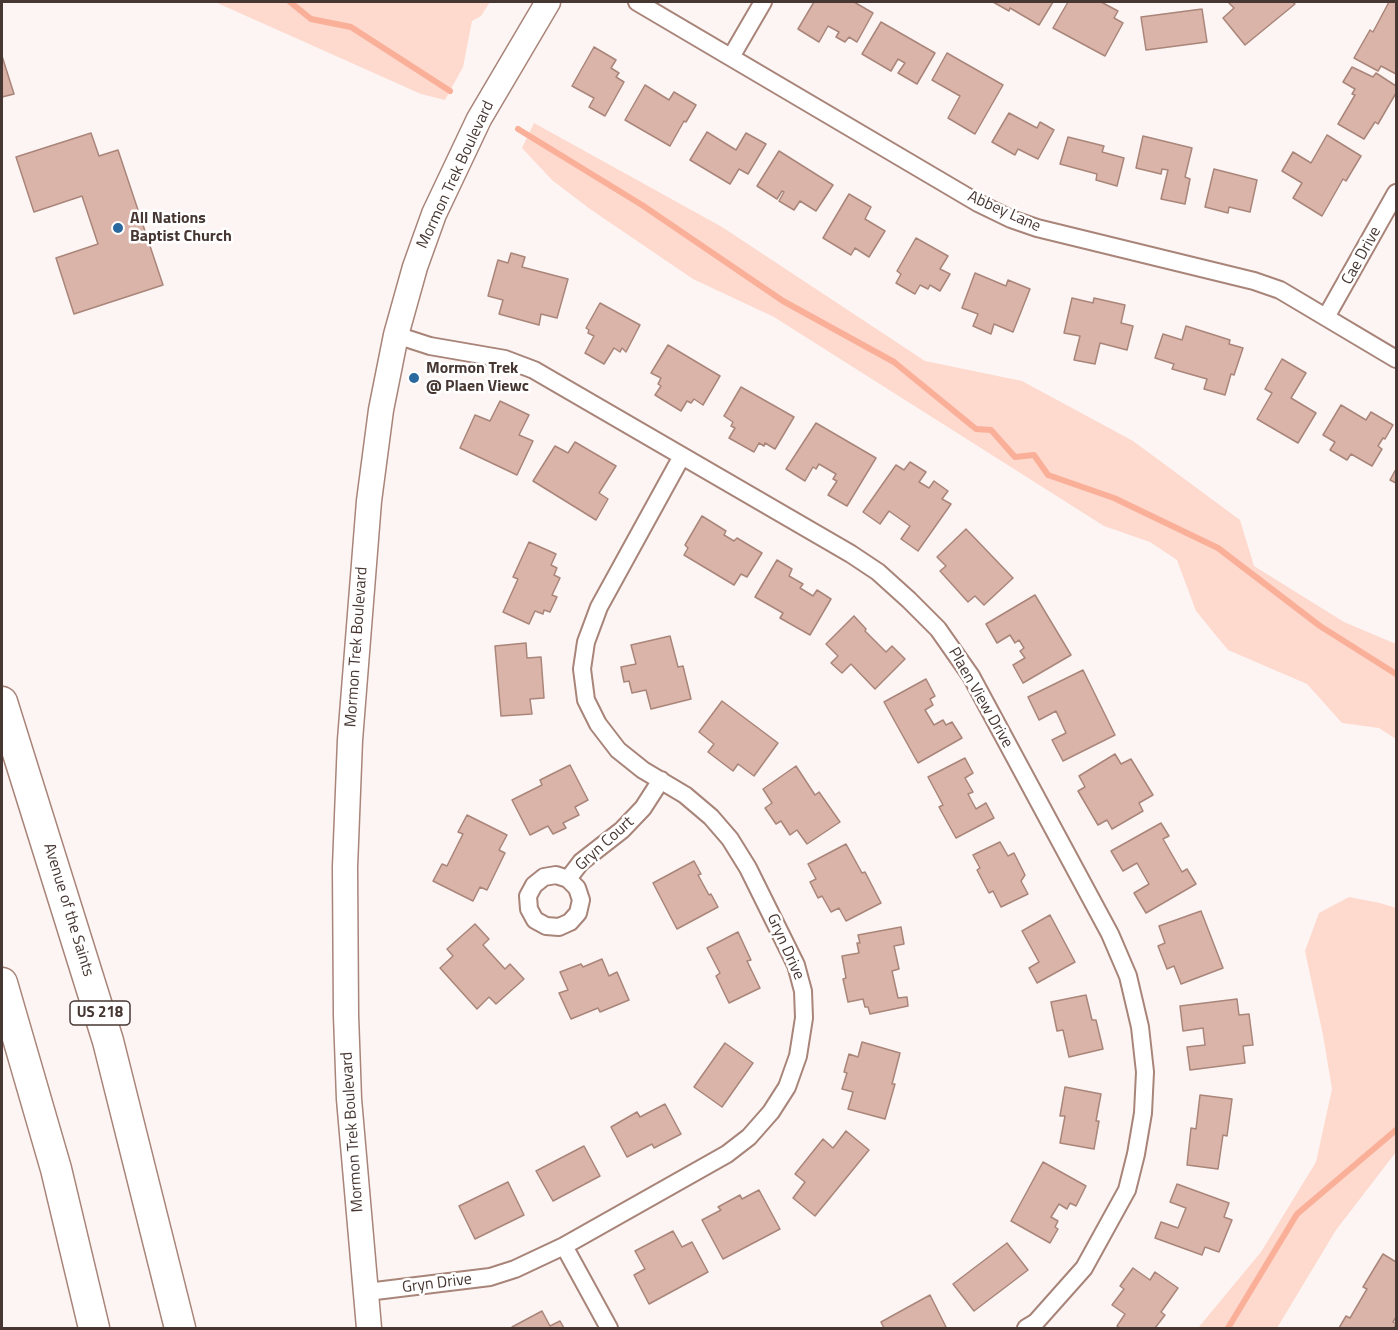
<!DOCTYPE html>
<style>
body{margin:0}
#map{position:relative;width:1398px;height:1330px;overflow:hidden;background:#fdf5f3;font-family:"Titillium Web",sans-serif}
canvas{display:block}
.frame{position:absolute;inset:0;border:3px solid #463732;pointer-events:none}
</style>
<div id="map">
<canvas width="1398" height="1330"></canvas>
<div class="frame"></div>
</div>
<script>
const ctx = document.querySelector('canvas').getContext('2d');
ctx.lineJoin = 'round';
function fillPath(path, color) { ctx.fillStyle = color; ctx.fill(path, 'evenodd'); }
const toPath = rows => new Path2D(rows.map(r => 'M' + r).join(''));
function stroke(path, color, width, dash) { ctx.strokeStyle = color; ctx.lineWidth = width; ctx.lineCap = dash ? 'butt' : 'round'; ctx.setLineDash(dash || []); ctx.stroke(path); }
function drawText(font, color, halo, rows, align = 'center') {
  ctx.font = font + ' "Titillium Web",sans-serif'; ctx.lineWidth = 5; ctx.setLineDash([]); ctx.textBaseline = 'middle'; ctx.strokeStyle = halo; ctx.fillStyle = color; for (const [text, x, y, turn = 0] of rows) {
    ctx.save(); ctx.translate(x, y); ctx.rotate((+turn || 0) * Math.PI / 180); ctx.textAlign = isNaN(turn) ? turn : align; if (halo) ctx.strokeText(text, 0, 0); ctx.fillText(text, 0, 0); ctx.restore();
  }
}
fillPath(toPath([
 [215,2,401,2,409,3,410,2,490,2,481,16,472,21,463,67,445,100,421,94],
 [534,123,722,227,925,361,1022,381,1133,441,1240,520,1254,566,1344,622,1396,644,1396,739,1379,728,1342,723,1307,684,1228,650,1196,611,1177,560,1150,542,1104,526,774,317,693,279,590,209,552,180,522,148],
 [1349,897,1380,903,1396,908,1396,1152,1336,1230,1277,1328,1198,1328,1261,1252,1316,1162,1332,1089,1323,1035,1305,951,1319,913]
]), '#fdd9ce');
stroke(toPath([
 [290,2,311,19,351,27,450,91],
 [518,129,642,205,783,301,894,362,976,429,991,430,1015,457,1034,455,1048,475,1114,498,1218,548,1320,626,1396,674],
 [1228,1328,1297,1214,1396,1130]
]), '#faaf98', 6);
const building = toPath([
 [814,2,854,2,873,13,857,42,849,37,845,42,836,37,839,32,828,26,819,42,798,29,814,2],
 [993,2,1053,2,1039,25,1010,8,1009,11,993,2],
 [1068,2,1101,2,1118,11,1114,18,1123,23,1105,56,1053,28,1068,2],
 [1228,2,1292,2,1295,4,1245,45,1223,18,1234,8,1228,2],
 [1389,2,1396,2,1396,74,1381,66,1378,71,1354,58,1370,30,1373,32,1389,2],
 [1202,9,1207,42,1146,50,1141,17,1202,9],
 [881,22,935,53,917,84,898,73,905,63,898,59,891,71,862,54,881,22],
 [594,47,616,60,611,68,619,73,616,77,624,82,605,116,589,107,594,98,572,86,594,47],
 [947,53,1003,85,975,134,948,118,960,96,932,80,947,53],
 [2,56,14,94,2,97,2,56],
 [1352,67,1373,77,1376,73,1396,86,1396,93,1378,124,1375,122,1364,139,1338,124,1355,95,1352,94,1355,89,1343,82,1352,67],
 [645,85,669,100,674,92,696,105,686,122,684,121,670,146,625,120,645,85],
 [1009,113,1037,128,1040,122,1054,130,1038,159,1018,149,1015,155,992,142,1009,113],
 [707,132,736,150,746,133,766,144,748,174,739,169,730,184,690,160,707,132],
 [91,133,99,156,118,150,163,285,74,314,56,258,98,244,82,196,34,212,16,157,91,133],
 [1327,135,1361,156,1346,181,1343,179,1322,216,1293,198,1302,183,1282,171,1293,152,1311,163,1327,135],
 [1143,136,1192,148,1185,177,1190,179,1185,204,1161,199,1168,170,1162,169,1161,174,1136,168,1143,136],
 [1068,137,1104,146,1102,152,1124,158,1117,186,1096,180,1097,174,1060,164,1068,137],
 [779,151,833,185,816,211,800,201,794,210,779,201,784,192,782,191,777,199,757,186,779,151],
 [1214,169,1257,180,1250,212,1229,207,1228,213,1205,207,1214,169],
 [849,194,871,207,865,219,885,231,869,257,855,248,851,255,823,238,849,194],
 [916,238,948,256,940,269,950,274,940,291,930,285,928,289,920,285,915,294,896,283,901,274,897,271,916,238],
 [511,253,525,257,522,267,568,279,557,318,541,314,539,325,499,314,503,300,488,296,498,260,508,263,511,253],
 [975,273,1006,286,1008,280,1030,289,1013,332,994,324,991,334,973,326,978,314,962,308,975,273],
 [1072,298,1093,303,1094,298,1125,305,1121,323,1133,326,1127,350,1100,343,1095,364,1074,360,1080,336,1064,333,1072,298],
 [600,303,640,325,626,352,622,348,620,352,614,348,604,364,585,353,594,336,588,333,589,330,586,328,600,303],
 [1186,326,1230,340,1229,344,1243,348,1234,375,1231,374,1225,395,1204,389,1207,379,1172,369,1174,364,1155,358,1163,334,1182,340,1186,326],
 [668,345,720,376,703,405,694,399,691,403,687,401,681,411,655,395,661,386,658,384,661,378,651,373,668,345],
 [1282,359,1306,373,1291,398,1316,413,1298,443,1257,419,1272,393,1265,389,1282,359],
 [741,387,794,417,775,449,765,443,764,446,759,443,754,452,729,438,735,428,731,426,733,422,724,416,741,387],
 [500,401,529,415,519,435,533,441,517,475,460,448,475,415,490,421,500,401],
 [1341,405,1366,420,1371,412,1393,425,1385,439,1383,438,1378,446,1382,449,1372,466,1351,454,1347,460,1330,450,1335,442,1323,435,1341,405],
 [816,423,876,458,847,506,828,495,837,481,833,479,836,474,819,464,816,469,813,467,805,481,786,469,816,423],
 [575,442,616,466,599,493,608,499,596,520,533,481,555,446,568,453,575,442],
 [910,462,926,472,919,482,929,488,934,481,948,491,942,499,951,504,918,551,901,539,910,526,889,511,880,524,863,512,896,465,904,470,910,462],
 [1396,469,1396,483,1390,480,1396,469],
 [702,516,726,531,724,535,734,541,737,538,762,553,747,577,741,574,734,585,684,555,688,548,685,545,702,516],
 [966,529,1013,578,984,605,975,596,968,602,940,571,946,566,937,557,966,529],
 [529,542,556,554,551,565,557,568,554,575,560,578,552,595,557,597,550,612,544,610,543,614,535,611,529,624,503,612,518,579,513,577,529,542],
 [777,560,792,569,789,576,803,584,800,588,813,596,817,590,831,599,810,635,780,618,783,613,755,597,777,560],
 [1035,595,1071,655,1023,683,1013,665,1025,658,1020,651,1024,648,1019,640,1015,643,1010,635,997,643,986,624,1035,595],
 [854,616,866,629,865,631,886,652,892,646,905,659,875,689,851,664,842,673,831,663,838,656,826,644,854,616],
 [670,636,678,667,683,666,691,699,651,709,646,690,632,693,629,681,624,682,621,667,636,664,631,645,670,636],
 [526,643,527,658,541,657,544,698,530,699,532,714,501,716,495,646,526,643],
 [1083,670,1115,735,1063,761,1052,740,1066,733,1056,711,1039,720,1028,697,1083,670],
 [926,679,935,696,930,699,933,705,925,710,934,725,943,720,946,725,952,722,962,738,918,763,884,702,926,679],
 [722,701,778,743,754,776,738,764,733,771,708,752,714,744,699,732,722,701],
 [1115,754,1121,764,1131,759,1153,795,1139,803,1143,811,1112,829,1107,820,1098,825,1078,791,1085,787,1079,776,1115,754],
 [965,758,973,773,965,778,973,792,968,794,976,809,986,803,994,818,956,838,939,807,943,805,928,777,965,758],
 [570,765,588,800,575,807,579,815,563,823,566,828,553,834,548,826,530,835,512,800,542,785,540,780,570,765],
 [796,766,815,795,819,792,840,822,807,844,797,830,790,835,781,821,776,824,765,808,772,803,763,789,796,766],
 [467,815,507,835,499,850,505,853,487,890,480,887,473,901,433,881,442,864,447,866,463,834,458,832,467,815],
 [1161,823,1169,836,1163,839,1182,872,1187,869,1196,884,1146,913,1134,893,1149,884,1137,863,1123,871,1111,851,1161,823],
 [1000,842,1008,856,1014,853,1025,875,1021,881,1028,894,1001,907,993,891,989,893,977,870,980,868,973,855,1000,842],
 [846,844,862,873,865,872,881,903,846,921,839,908,831,912,822,896,818,898,810,882,816,879,808,864,846,844],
 [694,861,701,874,698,875,709,895,711,894,718,907,677,929,653,883,694,861],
 [1201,911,1223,968,1181,984,1174,966,1167,969,1158,946,1165,943,1159,926,1201,911],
 [1050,915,1075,962,1037,983,1029,968,1039,962,1022,931,1050,915],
 [475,924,489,939,483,945,505,969,510,964,524,979,496,1004,489,997,477,1009,440,968,453,956,447,949,475,924],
 [901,927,904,944,894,946,899,969,892,971,898,998,907,997,908,1006,870,1014,868,1007,865,1007,863,999,848,1002,843,979,846,978,842,956,859,953,857,943,860,943,858,935,901,927],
 [738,932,751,960,747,961,760,988,729,1003,716,976,720,973,707,948,738,932],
 [602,959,609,976,617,972,629,1000,600,1012,598,1008,571,1019,559,993,568,990,560,972,581,964,583,967,602,959],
 [1086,995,1092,1020,1096,1020,1103,1049,1069,1057,1063,1030,1057,1031,1051,1002,1086,995],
 [1237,999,1239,1015,1249,1014,1253,1045,1243,1046,1245,1063,1190,1070,1187,1047,1205,1045,1203,1028,1183,1031,1180,1006,1237,999],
 [862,1042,900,1053,892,1084,895,1084,885,1119,848,1109,853,1092,842,1089,847,1073,844,1072,849,1054,858,1057,862,1042],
 [725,1043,753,1063,722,1107,694,1087,725,1043],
 [1065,1087,1101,1094,1096,1121,1099,1121,1094,1149,1060,1143,1065,1116,1060,1116,1065,1087],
 [1200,1095,1232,1099,1227,1136,1223,1135,1218,1169,1187,1165,1191,1128,1196,1129,1200,1095],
 [665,1104,681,1134,654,1148,652,1144,627,1157,611,1127,637,1112,640,1117,665,1104],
 [846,1131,869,1150,815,1216,793,1198,805,1182,795,1174,823,1139,833,1148,846,1131],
 [584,1146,600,1176,553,1201,536,1171,584,1146],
 [1043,1162,1086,1186,1076,1206,1070,1203,1067,1209,1059,1204,1051,1217,1058,1221,1055,1227,1058,1229,1050,1243,1011,1221,1043,1162],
 [508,1182,524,1215,475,1239,459,1206,508,1182],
 [1177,1184,1229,1203,1224,1217,1232,1220,1219,1252,1205,1247,1202,1255,1155,1238,1161,1222,1178,1228,1186,1208,1170,1202,1177,1184],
 [759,1190,780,1229,723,1259,702,1220,721,1210,718,1207,740,1195,742,1199,759,1190],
 [673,1231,682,1247,692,1242,708,1272,649,1304,634,1275,645,1269,635,1251,673,1231],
 [1007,1243,1028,1270,974,1311,953,1284,1007,1243],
 [1383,1254,1396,1262,1396,1317,1393,1322,1396,1324,1394,1328,1339,1328,1346,1316,1350,1318,1367,1289,1363,1287,1383,1254],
 [1133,1268,1150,1280,1155,1272,1178,1288,1161,1312,1165,1315,1155,1328,1120,1328,1117,1326,1125,1314,1112,1305,1124,1289,1120,1286,1133,1268],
 [930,1295,946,1327,943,1328,884,1328,881,1322,930,1295],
 [542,1311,550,1326,560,1321,564,1328,513,1328,512,1327,542,1311]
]);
fillPath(building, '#dab4a8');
stroke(building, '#a9857a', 1.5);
const street = toPath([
 [637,2,978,203,1011,219,1037,228,1254,281,1280,290,1396,359],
 [731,57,763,2],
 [1326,317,1396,193],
 [396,335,430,346,505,359,534,370,851,554,878,572,909,600,938,629,971,676,1110,934,1128,976,1140,1027,1145,1072,1143,1113,1136,1154,1127,1190,1084,1268,1036,1322,1026,1328],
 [568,879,577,888,581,900,578,913,570,922,559,927,546,926,535,920,529,909,528,896,534,885,544,877,556,875,568,879,581,862,622,830,643,808,661,780],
 [564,1246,609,1328],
 [367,1292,490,1277,515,1269,564,1246,727,1154,749,1137,771,1112,787,1087,798,1056,804,1018,803,991,796,965,748,868,730,839,711,817,685,795,643,770,618,750,598,724,586,700,582,669,586,642,599,607,682,456]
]);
const secondary = toPath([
 [369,1328,349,1099,346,1015,345,867,350,740,369,501,381,410,396,335,415,267,434,214,479,119,548,2]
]);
const highway = toPath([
 [2,702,108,1041,180,1328],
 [2,983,56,1169,94,1328]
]);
stroke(street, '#a88479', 20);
stroke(secondary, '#a88479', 27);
stroke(highway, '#a88479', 33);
stroke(street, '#fff', 16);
stroke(secondary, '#fff', 24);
stroke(highway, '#fff', 30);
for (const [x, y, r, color] of [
 [118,228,6,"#2a699f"],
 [414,378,6,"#2a699f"]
]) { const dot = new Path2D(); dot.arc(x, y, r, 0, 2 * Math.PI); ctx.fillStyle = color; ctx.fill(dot); stroke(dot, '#fff', 2); }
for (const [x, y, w] of [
 [100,1013,60]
]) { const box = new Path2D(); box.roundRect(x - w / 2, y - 12, w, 24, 4.5); ctx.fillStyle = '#fff'; ctx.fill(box); stroke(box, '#463732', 1.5); }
drawText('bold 15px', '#463732', null, [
 ["US 218",100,1013]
]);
drawText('16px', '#463732', '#fff', [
 ["Mormon Trek Boulevard",456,175,-65],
 ["Abbey Lane",1004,212,24],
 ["Cae Drive",1362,256,-61],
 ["Mormon Trek Boulevard",357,647,-86],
 ["Plaen View Drive",980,698,60],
 ["Gryn Court",605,844,-42],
 ["Avenue of the Saints",68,910,73],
 ["Gryn Drive",785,947,66],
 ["Mormon Trek Boulevard",353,1132,-94],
 ["Gryn Drive",437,1284,-7]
]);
drawText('bold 16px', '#463732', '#fff', [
 ["All Nations",130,219],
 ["Baptist Church",130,237],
 ["Mormon Trek",426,369],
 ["@ Plaen Viewc",426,387]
], 'left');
</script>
